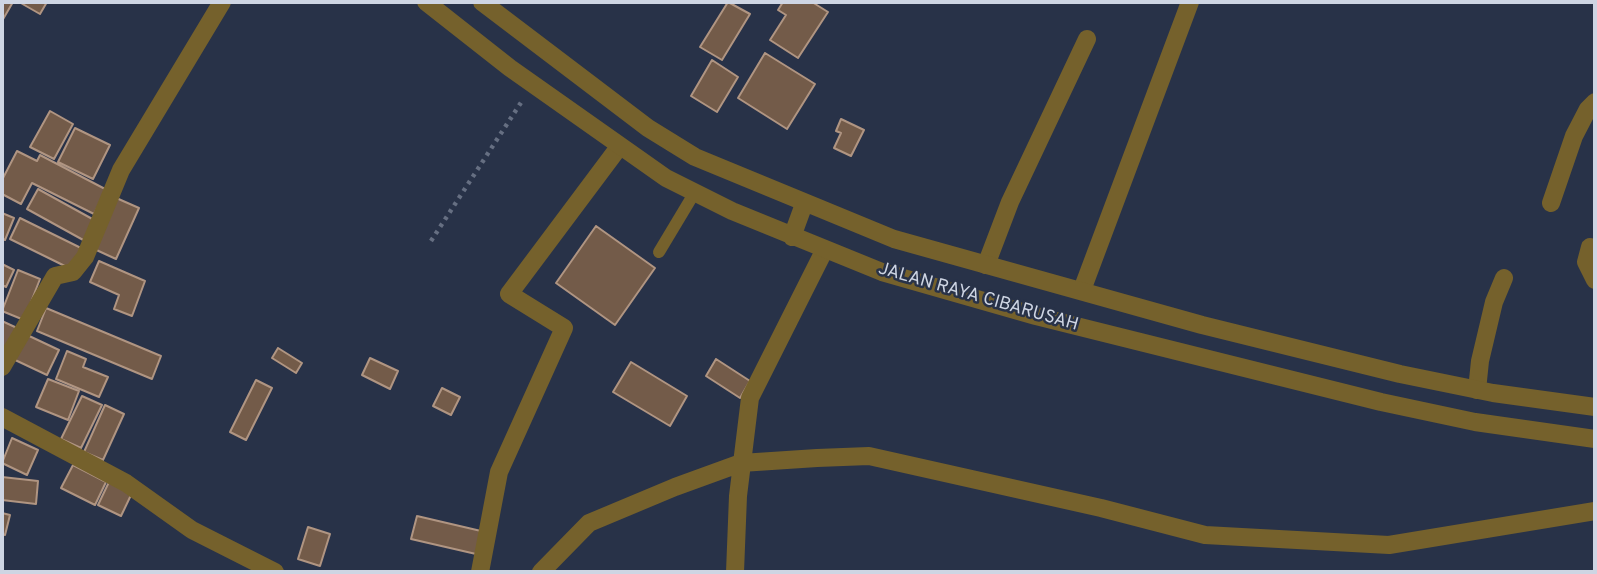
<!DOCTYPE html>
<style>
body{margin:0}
#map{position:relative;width:1597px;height:574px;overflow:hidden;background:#283248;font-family:Overpass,sans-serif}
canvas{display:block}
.frame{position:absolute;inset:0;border:4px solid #ced5e3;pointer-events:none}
</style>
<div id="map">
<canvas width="1597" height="574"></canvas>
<div class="frame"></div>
</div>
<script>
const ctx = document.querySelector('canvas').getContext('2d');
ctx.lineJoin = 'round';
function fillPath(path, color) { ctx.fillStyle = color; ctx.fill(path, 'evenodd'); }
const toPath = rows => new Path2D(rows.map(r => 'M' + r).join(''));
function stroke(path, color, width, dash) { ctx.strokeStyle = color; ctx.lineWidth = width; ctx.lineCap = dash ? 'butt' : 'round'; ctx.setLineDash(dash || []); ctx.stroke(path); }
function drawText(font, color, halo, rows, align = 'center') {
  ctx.font = font + ' Overpass,sans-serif'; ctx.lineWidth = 5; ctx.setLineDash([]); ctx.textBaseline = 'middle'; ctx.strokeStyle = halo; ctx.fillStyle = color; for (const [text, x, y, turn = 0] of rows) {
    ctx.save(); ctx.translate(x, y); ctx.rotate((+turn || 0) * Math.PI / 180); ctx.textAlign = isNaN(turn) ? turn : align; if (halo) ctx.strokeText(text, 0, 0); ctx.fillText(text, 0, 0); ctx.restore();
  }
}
const building = toPath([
 [2,2,13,2,2,21,2,2],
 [19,2,47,2,40,14,19,2],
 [728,2,750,14,722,60,700,47,728,2],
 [783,2,812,2,828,12,798,58,770,40,786,15,778,10,783,2],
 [765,53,815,84,787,129,738,98,765,53],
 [712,60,738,77,717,112,691,96,712,60],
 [50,111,73,124,54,159,30,147,50,111],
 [841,119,864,130,851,156,834,148,841,133,836,131,841,119],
 [75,128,110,145,93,179,58,162,75,128],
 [17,151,37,161,40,155,107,190,94,214,32,183,21,204,2,194,2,180,17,151],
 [38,189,96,221,85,241,27,209,38,189],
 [114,197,139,208,116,259,92,248,114,197],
 [2,213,14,218,5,240,2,239,2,213],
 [20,218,83,249,73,270,10,239,20,218],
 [596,226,655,268,615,325,556,283,596,226],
 [99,261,145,281,132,316,114,309,119,295,90,282,99,261],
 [2,264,14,270,6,287,2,285,2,264],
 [18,270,40,279,24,320,2,311,18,270],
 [46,308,161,356,152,379,37,331,46,308],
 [2,321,17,328,2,358,2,321],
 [25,334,59,350,47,375,13,359,25,334],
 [278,348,302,363,296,373,272,358,278,348],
 [67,351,86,359,83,367,108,377,99,397,56,379,67,351],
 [370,358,398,371,390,389,362,375,370,358],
 [716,359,750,381,740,398,706,376,716,359],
 [631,362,687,396,670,426,613,392,631,362],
 [48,379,79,391,68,420,36,407,48,379],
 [256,380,272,388,246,440,230,432,256,380],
 [442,388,460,397,451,415,433,406,442,388],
 [82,396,102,405,81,448,61,439,82,396],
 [105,405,124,414,103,460,84,452,105,405],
 [12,438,38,450,27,475,2,463,12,438],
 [73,465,106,482,95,505,61,488,73,465],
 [2,477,38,481,36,504,2,500,2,477],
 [109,482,132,493,121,516,98,505,109,482],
 [2,513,10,515,5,535,2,534,2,513],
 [417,516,481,531,476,554,411,539,417,516],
 [308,527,330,534,320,566,298,559,308,527]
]);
fillPath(building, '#735b49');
stroke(building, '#b09582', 2);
stroke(toPath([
 [431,241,522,101]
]), '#666f82', 4.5, [3.5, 5]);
stroke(toPath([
 [659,252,695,192]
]), '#75612c', 12);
stroke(toPath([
 [1551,203,1574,136,1588,109,1595,102],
 [1590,247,1586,262,1595,280],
 [986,265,1010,202,1087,39],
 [1082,290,1190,2],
 [2,367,55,276,73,272,85,257,121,170,222,2],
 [1477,390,1480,361,1494,302,1504,278],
 [2,417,126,483,192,530,275,572],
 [480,572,499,472,564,328,509,294,619,147],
 [541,572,589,523,675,487,741,463,817,458,869,456,1101,508,1205,535,1389,545,1595,511],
 [735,572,738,496,750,398,824,251]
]), '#75612c', 18);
stroke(toPath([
 [426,2,510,68,666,178,732,211,882,272,1036,316,1381,402,1475,422,1595,439],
 [482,2,648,128,695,157,894,239,1202,325,1400,374,1493,393,1595,407],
 [792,237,804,204]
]), '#75612c', 18);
drawText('18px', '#ced5e3', '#283248', [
 ["JALAN RAYA CIBARUSAH",978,298,16]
]);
</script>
